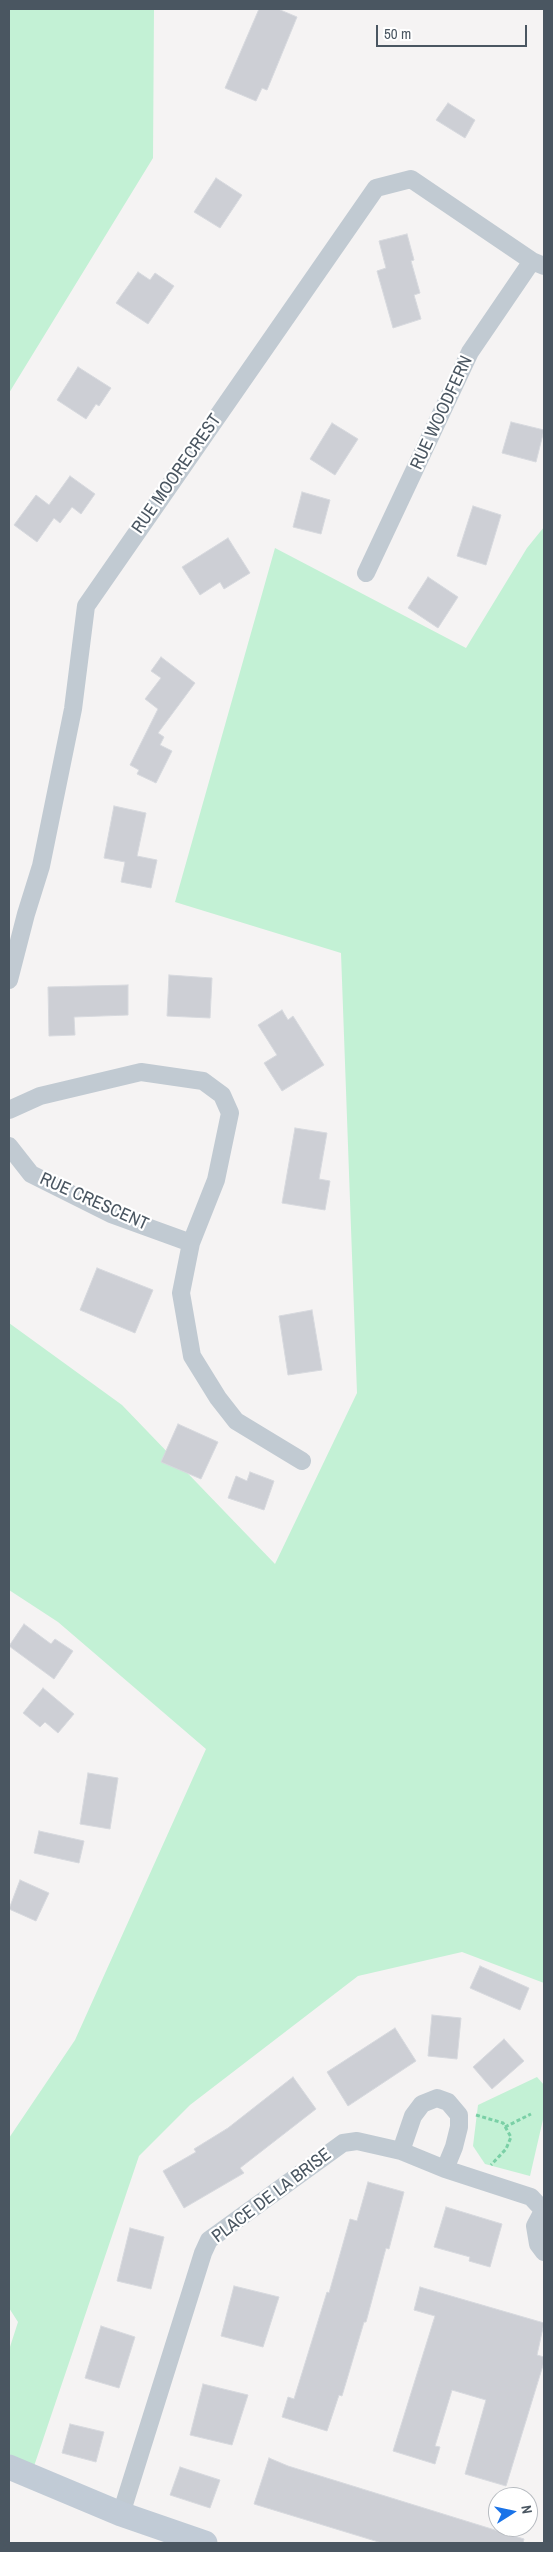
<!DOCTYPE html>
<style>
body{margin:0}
#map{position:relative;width:553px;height:2552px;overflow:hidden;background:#f5f3f3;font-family:"Archivo Narrow",sans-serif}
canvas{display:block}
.frame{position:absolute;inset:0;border:10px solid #4a5661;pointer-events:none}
.north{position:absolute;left:488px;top:2487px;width:50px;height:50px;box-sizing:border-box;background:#fff;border:1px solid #b7bbc0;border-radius:50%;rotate:80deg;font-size:14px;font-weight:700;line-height:20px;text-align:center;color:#4a5661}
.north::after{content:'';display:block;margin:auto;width:18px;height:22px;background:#1a73e8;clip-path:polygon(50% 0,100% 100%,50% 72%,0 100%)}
.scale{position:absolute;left:376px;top:25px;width:151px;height:22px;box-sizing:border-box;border:2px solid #4a5661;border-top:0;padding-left:6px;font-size:15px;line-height:18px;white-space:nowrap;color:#4a5661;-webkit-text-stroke:4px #fff;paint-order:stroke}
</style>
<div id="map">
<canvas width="553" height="2552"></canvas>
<div class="frame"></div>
<div class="north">N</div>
<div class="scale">50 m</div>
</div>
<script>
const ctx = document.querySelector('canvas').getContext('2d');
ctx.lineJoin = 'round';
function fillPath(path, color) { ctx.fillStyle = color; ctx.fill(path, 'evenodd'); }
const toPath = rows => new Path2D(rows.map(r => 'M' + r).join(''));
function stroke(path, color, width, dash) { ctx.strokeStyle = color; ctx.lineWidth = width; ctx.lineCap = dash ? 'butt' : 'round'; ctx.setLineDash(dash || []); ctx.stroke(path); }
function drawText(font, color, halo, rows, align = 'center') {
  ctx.font = font + ' "Archivo Narrow",sans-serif'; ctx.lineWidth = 4.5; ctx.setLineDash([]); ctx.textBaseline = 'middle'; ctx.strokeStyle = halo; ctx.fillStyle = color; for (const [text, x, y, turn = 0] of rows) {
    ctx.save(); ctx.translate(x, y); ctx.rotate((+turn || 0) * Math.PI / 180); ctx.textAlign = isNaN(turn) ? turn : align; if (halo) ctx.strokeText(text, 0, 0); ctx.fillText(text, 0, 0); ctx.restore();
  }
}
fillPath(toPath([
 [9,9,154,9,153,158,9,393],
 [544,527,544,1983,462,1952,358,1976,190,2105,139,2156,31,2475,9,2466,9,2350,18,2322,9,2308,9,2138,75,2040,206,1749,58,1622,9,1590,9,1323,122,1405,275,1564,357,1393,341,953,175,902,275,548,466,648,527,548],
 [537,2077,544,2085,544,2115,530,2176,485,2164,473,2146,478,2105]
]), '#c3f1d5');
const building = toPath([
 [259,9,278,9,297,17,267,90,262,88,256,101,225,88,259,9],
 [448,103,475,120,465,138,436,120,448,103],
 [216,178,242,195,220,228,194,212,216,178],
 [407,234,414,260,411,261,420,293,414,295,421,319,393,328,377,271,386,268,379,241,407,234],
 [138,272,150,280,155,273,174,286,148,324,116,303,138,272],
 [78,367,111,388,99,406,96,404,86,419,57,400,78,367],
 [511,422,544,430,536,462,502,453,511,422],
 [332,423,358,439,335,475,310,459,332,423],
 [70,476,95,494,81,514,72,507,60,523,54,518,37,542,14,525,36,495,49,505,70,476],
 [302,492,330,500,321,534,293,527,302,492],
 [473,506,501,515,486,565,457,556,473,506],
 [228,538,250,573,224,589,220,582,200,595,182,567,228,538],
 [428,577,458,597,438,628,408,608,428,577],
 [161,657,195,683,158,733,164,737,160,745,172,751,156,783,137,774,139,770,130,765,158,709,145,699,161,678,151,671,161,657],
 [114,806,146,813,137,856,157,860,151,888,121,882,125,862,104,858,114,806],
 [169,975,212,978,210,1018,167,1016,169,975],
 [128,985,128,1015,74,1017,75,1035,49,1036,48,987,128,985],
 [282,1010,288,1020,293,1016,324,1065,282,1091,264,1063,277,1055,258,1025,282,1010],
 [295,1128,327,1133,319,1179,330,1181,325,1210,282,1203,295,1128],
 [97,1268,153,1290,135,1333,80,1310,97,1268],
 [312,1310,322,1370,288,1375,279,1316,312,1310],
 [178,1424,218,1442,201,1479,161,1462,178,1424],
 [250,1472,274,1481,264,1510,228,1498,236,1476,247,1481,250,1472],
 [24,1624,51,1644,55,1639,73,1651,54,1679,9,1646,24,1624],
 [43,1688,74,1714,58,1733,45,1722,40,1727,23,1713,43,1688],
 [88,1773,118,1778,110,1829,80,1824,88,1773],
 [39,1831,84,1841,79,1863,34,1853,39,1831],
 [20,1880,49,1893,36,1921,9,1909,20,1880],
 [480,1966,529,1988,520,2010,470,1988,480,1966],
 [432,2015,461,2018,457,2059,428,2056,432,2015],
 [395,2028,416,2061,348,2106,327,2072,395,2028],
 [504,2039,524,2061,492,2089,473,2067,504,2039],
 [293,2077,316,2109,240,2168,244,2173,184,2208,163,2171,196,2152,194,2149,228,2128,293,2077],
 [368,2182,404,2192,389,2249,386,2248,366,2322,364,2322,342,2396,339,2395,327,2431,282,2417,288,2397,294,2399,327,2292,329,2293,350,2219,357,2221,368,2182],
 [446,2207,502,2224,490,2267,469,2261,470,2257,434,2247,446,2207],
 [130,2228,164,2237,151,2289,117,2281,130,2228],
 [234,2286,279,2297,263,2347,221,2336,234,2286],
 [420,2287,544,2323,537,2355,544,2357,544,2362,506,2486,465,2474,486,2400,452,2390,435,2446,440,2447,435,2464,393,2451,435,2316,414,2310,420,2287],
 [101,2326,135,2337,119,2388,85,2378,101,2326],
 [203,2384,248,2395,232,2445,190,2435,203,2384],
 [70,2424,104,2432,96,2462,62,2453,70,2424],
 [269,2458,288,2466,524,2539,523,2543,382,2543,254,2504,269,2458],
 [180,2467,220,2480,210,2508,170,2495,180,2467]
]);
fillPath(building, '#cdcfd5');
stroke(building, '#d7d9de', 1);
stroke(toPath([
 [476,2115,503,2123,511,2137,506,2149,491,2165],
 [505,2127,531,2114]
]), '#7ad0a6', 3, [4, 2.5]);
stroke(toPath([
 [366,573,470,352,532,261],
 [9,980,26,914,41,866,73,709,86,606,376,188,411,179,532,261,544,266],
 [9,1110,40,1096,141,1072,203,1081,222,1095,230,1113,216,1180,191,1243,111,1214,31,1174,9,1146],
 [191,1243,181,1293,192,1356,218,1398,236,1421,302,1461],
 [401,2151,413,2116,422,2104,437,2098,448,2102,459,2115,459,2127,454,2147,445,2169],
 [544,2209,535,2226,538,2244,544,2252],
 [121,2514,203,2253,209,2240,343,2143,357,2141,401,2151,445,2169,531,2197,543,2210]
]), '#c1cad2', 18);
stroke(toPath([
 [9,2467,121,2514,205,2543]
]), '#c1cbd6', 25);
drawText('18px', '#4a5661', '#fff', [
 ["RUE WOODFERN",442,413,-65],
 ["RUE MOORECREST",177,474,-55],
 ["RUE CRESCENT",94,1202,24],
 ["PLACE DE LA BRISE",272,2196,-37]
]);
</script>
